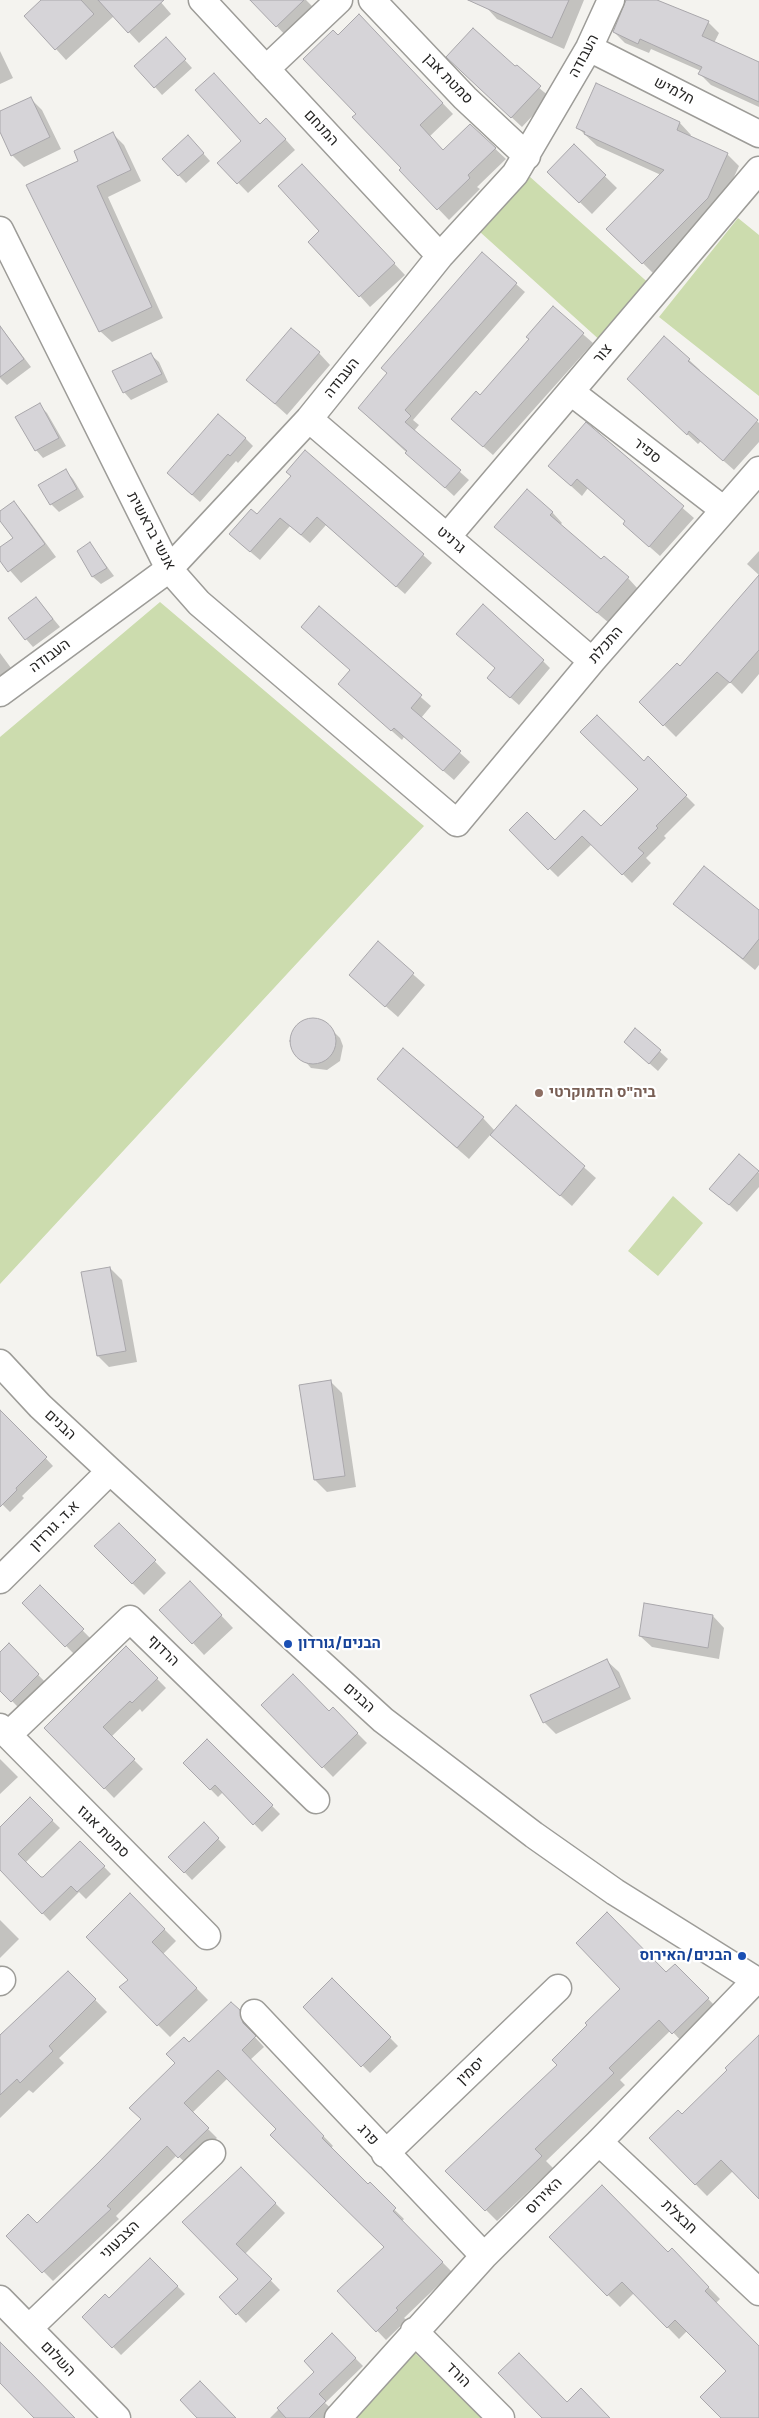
<!DOCTYPE html>
<meta charset="utf-8">
<style>
body{margin:0}
canvas{display:block;background:#f4f3ef}
</style>
<canvas width="759" height="2418"></canvas>
<script>
const ctx = document.querySelector('canvas').getContext('2d');
ctx.lineJoin = 'round';
function fillPath(path, color) { ctx.fillStyle = color; ctx.fill(path, 'evenodd'); }
const toPath = rows => new Path2D(rows.map(r => 'M' + r).join(''));
function stroke(path, color, width, dash) { ctx.strokeStyle = color; ctx.lineWidth = width; ctx.lineCap = dash ? 'butt' : 'round'; ctx.setLineDash(dash || []); ctx.stroke(path); }
function drawText(font, color, halo, rows, align = 'center') {
  ctx.font = font + ' "Fira Sans",Heebo,sans-serif'; ctx.lineWidth = 4.5; ctx.setLineDash([]); ctx.textBaseline = 'middle'; ctx.strokeStyle = halo; ctx.fillStyle = color; for (const [text, x, y, turn = 0] of rows) {
    ctx.save(); ctx.translate(x, y); ctx.rotate((+turn || 0) * Math.PI / 180); ctx.textAlign = isNaN(turn) ? turn : align; if (halo) ctx.strokeText(text, 0, 0); ctx.fillText(text, 0, 0); ctx.restore();
  }
}
fillPath(toPath([
 [529,176,653,287,603,343,480,232],
 [738,218,759,235,759,396,659,317],
 [160,602,424,826,0,1284,0,737],
 [673,1196,703,1223,658,1276,628,1251],
 [415,2353,484,2418,353,2418]
]), '#ccdcae');
fillPath(toPath([
 [43,0,159,0,171,14,139,43,114,16,66,60,26,16],
 [252,0,306,0,317,11,288,38],
 [489,0,584,0,564,49,497,19,486,7],
 [628,0,656,0,708,22,719,33,714,43,759,64,759,107,711,85,700,74,701,71,651,49,649,53,625,43,614,32],
 [369,26,453,114,429,137,443,151,470,125,506,159,477,187,480,189,449,220,401,170,403,168,357,114,338,36],
 [173,47,192,68,162,95,155,87],
 [0,51,13,78,0,84],
 [458,67,515,68,550,97,522,127],
 [30,98,42,110,61,149,24,167,12,155,0,129,0,112],
 [680,123,691,135,690,137,727,154,739,166,719,210,655,275,608,229,661,175,597,146,578,128],
 [261,125,277,130,295,150,248,193,219,163],
 [113,134,124,145,141,181,108,197,163,318,112,342,100,331,80,161],
 [195,144,210,161,186,183,163,159],
 [574,146,617,188,592,214,549,172],
 [313,177,405,275,370,307,360,296,321,231],
 [482,254,525,292,413,420,419,425,414,431,469,480,454,496,368,417],
 [553,308,593,343,493,455,462,428,481,397,530,339],
 [0,326,31,367,7,385,0,378],
 [319,353,330,365,287,415,247,379],
 [151,355,159,362,168,382,131,400,124,392],
 [689,360,700,370,698,372,759,423,759,442,734,470,701,441,698,444,639,389],
 [39,405,47,413,66,446,43,458,36,450],
 [586,424,694,518,660,556,635,534,626,521,588,488,582,496,549,466],
 [245,438,253,446,238,463,236,461,200,502,176,481],
 [66,471,73,479,84,497,59,512,51,504],
 [292,476,423,555,432,563,405,594,326,525,310,543,290,526,260,560,240,543,257,516],
 [13,503,25,515,56,557,21,583,0,559,0,549,14,538,0,519,0,513],
 [552,512,562,523,560,525,601,561,628,578,638,589,609,623,495,527],
 [90,544,114,576,101,584,93,577,78,551],
 [759,551,759,575,747,564],
 [36,598,60,627,33,647,26,639],
 [759,606,759,674,742,694,730,682,676,737,641,702,680,668],
 [319,608,431,706,421,718,470,762,454,780,404,737,402,740,339,684,351,671],
 [0,653,14,672,0,682],
 [543,661,550,668,519,705,496,685,496,669],
 [648,758,695,805,664,836,666,838,646,858,651,863,632,883,592,844,558,877,510,830,555,842,601,828,640,789,644,763],
 [675,904,759,911,759,965,755,970],
 [378,943,425,985,398,1017,350,975],
 [311,1019,326,1024,340,1038,343,1046,340,1061,327,1070,311,1068,293,1048,291,1040,297,1026],
 [635,1029,668,1059,658,1071,633,1049],
 [390,1090,483,1118,495,1131,516,1107,596,1178,572,1206,491,1134,469,1159],
 [739,1156,759,1173,759,1187,737,1212,719,1196],
 [110,1268,122,1280,137,1362,109,1367,98,1356],
 [330,1381,342,1393,356,1487,327,1492,315,1480],
 [0,1410,53,1466,22,1496,24,1498,10,1512,0,1502],
 [119,1524,166,1573,144,1595,96,1547],
 [40,1587,90,1638,74,1654,24,1603],
 [201,1594,233,1628,204,1655,193,1643],
 [713,1616,724,1628,719,1659,652,1647,640,1636],
 [9,1645,50,1687,23,1712,0,1689,0,1653],
 [126,1647,166,1688,142,1712,140,1709,111,1737,143,1769,114,1798,46,1728],
 [607,1661,619,1672,631,1699,556,1734,544,1722],
 [263,1705,329,1712,333,1709,367,1743,333,1777],
 [207,1740,280,1814,262,1832,223,1792,218,1797,185,1763],
 [0,1759,18,1777,0,1794],
 [30,1799,60,1828,25,1863,40,1878,44,1878,80,1842,111,1874,86,1899,79,1892,50,1921,0,1869,0,1828],
 [204,1824,226,1847,192,1880,170,1857],
 [130,1895,176,1941,163,1954,208,2000,170,2037,121,1988,129,1980],
 [0,1920,19,1939,0,1958],
 [675,1965,719,2010,684,2044,671,2030,620,2080,625,2085,546,2161,553,2168,497,2221,447,2171],
 [68,1972,107,2012,59,2058,64,2063,33,2093,29,2090,0,2118,0,2038],
 [332,1979,398,2046,370,2073,304,2007],
 [231,2003,249,2021,252,2034,264,2047,250,2060,333,2146,331,2148,404,2219,402,2221,452,2272,404,2318,407,2320,386,2340,339,2291,386,2247,228,2078,192,2113,217,2138,189,2166,177,2155,116,2216,119,2219,53,2281,8,2236,37,2225,142,2119,189,2044],
 [759,2037,759,2197,733,2171,707,2196,650,2138,682,2116],
 [241,2169,285,2213,245,2254,280,2290,246,2323,221,2297,239,2279,184,2222],
 [550,2237,668,2253,672,2250,720,2299,716,2303,759,2347,759,2418,722,2418,727,2371,688,2330,679,2339,634,2293,620,2307],
 [150,2259,185,2294,121,2355,84,2317,109,2300],
 [332,2335,363,2366,325,2403,333,2410,325,2418,270,2418,316,2372]
]), '#0003');
const building = toPath([
 [41,0,81,0,94,14,55,50,24,16,41,0],
 [98,0,164,0,128,33,98,0],
 [250,0,304,0,276,27,250,0],
 [468,0,569,0,552,38,468,0],
 [626,0,657,0,709,21,702,36,759,62,759,102,698,74,702,67,640,39,638,44,613,32,626,0],
 [359,14,443,103,420,125,443,150,470,124,496,148,468,175,470,178,437,210,399,170,401,168,352,117,356,114,303,59,333,30,338,35,359,14],
 [473,28,515,66,517,65,541,86,511,118,446,57,473,28],
 [166,37,186,59,154,88,134,66,166,37],
 [214,73,260,124,266,118,286,139,237,184,217,163,241,141,195,90,214,73],
 [596,83,680,122,677,130,728,153,708,198,642,264,606,229,664,170,584,134,585,132,576,128,596,83],
 [31,97,50,137,11,156,0,132,0,111,31,97],
 [113,132,131,170,97,186,152,307,99,332,26,185,78,161,74,151,113,132],
 [188,135,204,153,178,176,162,159,188,135],
 [574,144,606,175,579,203,547,172,574,144],
 [302,164,395,263,359,297,308,242,319,231,278,186,302,164],
 [482,252,517,283,405,410,411,416,405,422,461,470,445,488,405,453,407,451,358,408,387,373,381,368,482,252],
 [553,306,584,333,483,447,451,419,476,391,480,395,529,339,526,337,553,306],
 [0,326,24,359,0,377,0,326],
 [291,328,320,352,275,404,246,380,291,328],
 [664,336,690,359,688,361,758,420,723,461,689,431,687,435,627,379,664,336],
 [151,353,162,374,123,393,112,371,151,353],
 [40,403,59,438,35,451,15,417,40,403],
 [218,414,246,438,230,456,228,454,192,495,167,473,218,414],
 [586,422,684,506,649,547,623,524,625,521,577,479,571,486,548,466,586,422],
 [305,450,424,554,396,587,317,517,301,535,280,518,250,552,229,534,251,509,257,514,291,476,286,472,305,450],
 [66,469,77,489,50,505,38,485,66,469],
 [527,489,553,512,550,515,601,559,604,556,629,577,597,613,494,527,527,489],
 [14,501,45,544,8,572,0,561,0,547,13,538,0,521,0,511,14,501],
 [90,542,107,568,92,577,77,551,90,542],
 [759,575,759,650,730,683,717,672,663,726,639,702,677,663,680,666,759,575],
 [36,597,53,619,25,640,8,618,36,597],
 [483,604,544,660,510,698,487,678,495,668,456,634,483,604],
 [319,606,422,695,411,708,461,751,443,771,394,728,391,731,338,684,350,670,301,627,319,606],
 [597,715,644,761,648,756,687,795,656,826,658,828,638,848,644,853,622,875,582,836,548,870,509,830,527,812,555,840,584,810,601,826,638,789,580,732,597,715],
 [704,866,759,910,759,939,743,959,673,904,704,866],
 [378,941,414,973,385,1007,349,975,378,941],
 '290 1041a23 23 0 1 1 46 0a23 23 0 1 1-46 0Z',
 [635,1028,661,1050,649,1064,624,1042,635,1028],
 [403,1048,484,1117,457,1148,377,1079,403,1048],
 [516,1105,585,1166,560,1196,490,1135,516,1105],
 [739,1154,759,1171,729,1205,709,1189,739,1154],
 [110,1267,126,1351,97,1356,81,1272,110,1267],
 [331,1380,345,1476,314,1480,299,1385,331,1380],
 [0,1410,47,1457,16,1488,17,1490,0,1507,0,1410],
 [119,1523,156,1560,132,1584,94,1546,119,1523],
 [190,1581,222,1615,192,1644,159,1610,190,1581],
 [40,1585,84,1629,65,1647,22,1603,40,1585],
 [644,1603,713,1615,708,1648,639,1636,644,1603],
 [9,1643,39,1674,11,1702,0,1691,0,1652,9,1643],
 [126,1646,158,1678,132,1703,130,1701,103,1727,135,1759,104,1789,44,1728,126,1646],
 [607,1659,620,1687,543,1723,530,1695,607,1659],
 [293,1674,329,1711,333,1707,358,1733,322,1768,261,1705,293,1674],
 [207,1739,273,1805,253,1825,215,1785,210,1790,183,1763,207,1739],
 [30,1797,53,1820,18,1854,41,1877,43,1877,80,1841,105,1866,77,1892,71,1886,42,1914,0,1870,0,1827,30,1797],
 [204,1822,219,1838,184,1873,168,1857,204,1822],
 [130,1893,165,1929,152,1942,197,1988,157,2026,119,1987,128,1980,86,1937,130,1893],
 [607,1912,666,1972,675,1964,709,1998,672,2034,659,2020,609,2068,614,2073,535,2149,542,2156,485,2211,445,2171,557,2065,552,2060,587,2025,585,2023,620,1989,576,1943,607,1912],
 [68,1971,96,1999,49,2046,53,2051,20,2083,17,2079,0,2095,0,2035,68,1971],
 [332,1978,391,2037,361,2067,303,2007,332,1978],
 [231,2002,240,2010,243,2023,256,2036,242,2050,324,2136,322,2138,368,2184,370,2182,396,2208,393,2211,443,2262,396,2308,398,2310,376,2332,337,2291,384,2247,270,2135,276,2129,218,2070,184,2103,209,2128,178,2158,167,2146,107,2206,111,2209,42,2273,6,2236,28,2214,37,2223,99,2162,141,2119,129,2108,175,2063,166,2054,184,2037,189,2042,231,2002],
 [759,2035,759,2199,721,2160,695,2185,649,2138,678,2110,682,2114,727,2070,725,2068,759,2035],
 [241,2167,276,2203,236,2244,272,2279,236,2315,219,2297,238,2279,182,2222,241,2167],
 [602,2185,668,2252,672,2248,709,2287,705,2291,759,2346,759,2418,721,2418,700,2397,726,2371,675,2320,667,2328,622,2282,607,2296,549,2237,602,2185],
 [150,2258,178,2286,112,2348,82,2317,105,2294,109,2298,150,2258],
 [332,2333,356,2358,319,2394,326,2401,309,2418,286,2418,277,2408,314,2372,304,2361,332,2333],
 [0,2342,32,2374,75,2418,34,2418,0,2383,0,2342],
 [519,2353,567,2402,581,2388,610,2418,542,2418,498,2373,519,2353],
 [200,2381,236,2418,197,2418,180,2400,200,2381]
]);
fillPath(building, '#d6d4d8');
stroke(building, '#a9a7ab', 1);
const minor = toPath([
 [202,0,440,256],
 [372,0,465,98,527,156],
 [589,48,759,134],
 [266,69,339,0],
 [0,230,169,569,199,603,457,823,592,661,759,470],
 [571,392,724,510],
 [309,419,592,661],
 [447,537,759,170],
 [0,693,169,569,309,419,440,256,515,174,589,48,611,0],
 [0,1363,40,1406,110,1471,383,1720,534,1835,615,1892,759,1982],
 [0,1580,110,1471],
 [0,1727,207,1936],
 [8,1735,130,1619,316,1800],
 [0,1982,2,1980],
 [254,2013,484,2256],
 [599,2142,759,2292],
 [385,2154,558,1988],
 [0,2299,117,2418],
 [29,2328,212,2153],
 [414,2331,501,2418],
 [338,2418,484,2256,599,2142,756,1980]
]);
stroke(minor, '#9d9c98', 29);
stroke(minor, '#fff', 26);
for (const [x, y, r, color] of [
 [539,1093,5,"#8d6e63"],
 [288,1644,5,"#1a4fb4"],
 [742,1956,5,"#1a4fb4"]
]) { const dot = new Path2D(); dot.arc(x, y, r, 0, 2 * Math.PI); ctx.fillStyle = color; ctx.fill(dot); stroke(dot, '#fff', 2); }
drawText('15px', '#252423', '#fff', [
 ["העבודה",584,56,-62],
 ["סמטת אבן",448,79,46],
 ["חלמיש",674,91,27],
 ["המנחם",321,128,47],
 ["צור",603,354,-50],
 ["העבודה",342,378,-51],
 ["ספיר",647,451,38],
 ["אנשי בראשית",151,531,62],
 ["גרניט",451,540,41],
 ["התכלת",606,645,-49],
 ["העבודה",50,656,-36],
 ["הבנים",60,1425,43],
 ["א.ד. גורדון",55,1526,-45],
 ["הרדוף",163,1651,44],
 ["הבנים",359,1698,42],
 ["סמטת אגוז",103,1832,45],
 ["יסמין",471,2071,-44],
 ["פרג",368,2135,47],
 ["האירוס",544,2196,-45],
 ["חבצלת",679,2217,43],
 ["הצבעוני",120,2240,-44],
 ["השלום",58,2359,46],
 ["הורד",458,2375,45]
]);
drawText('bold 15px', '#785e54', '#fff', [
 ["ביה\"ס הדמוקרטי",549,1093]
], 'left');
drawText('bold 15px', '#164399', '#fff', [
 ["הבנים/גורדון",298,1644],
 ["הבנים/האירוס",732,1956,"right"]
], 'left');
</script>
